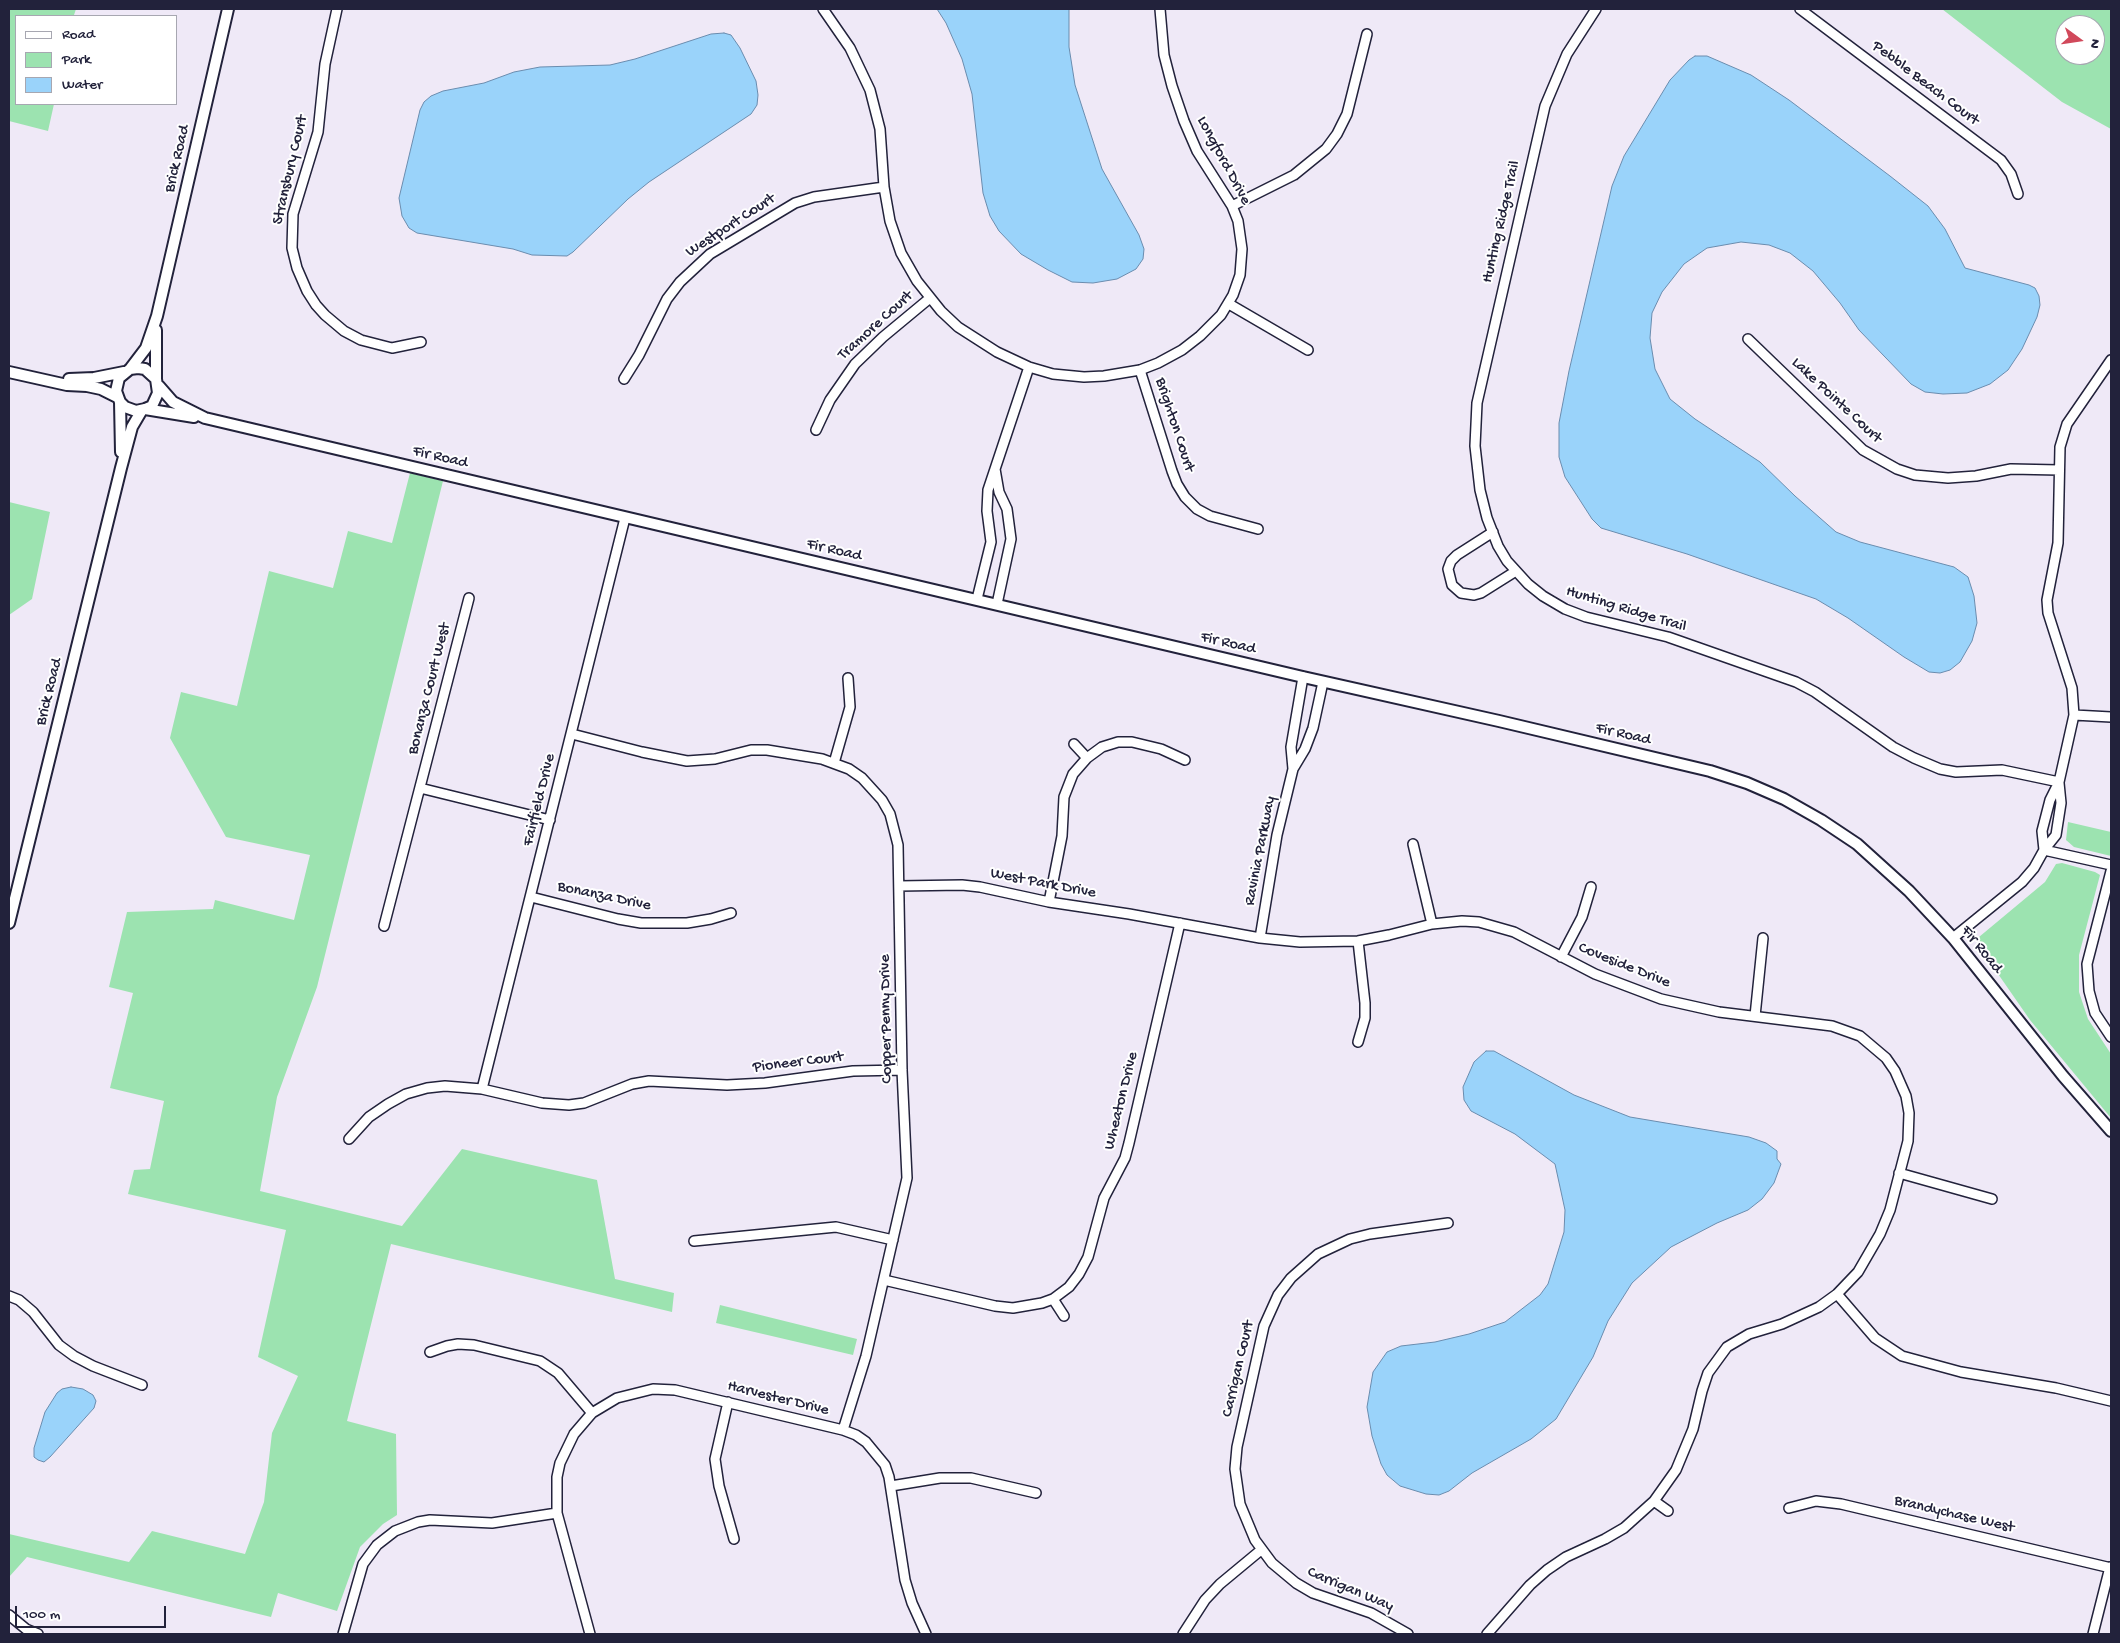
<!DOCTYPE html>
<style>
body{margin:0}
#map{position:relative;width:2120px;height:1643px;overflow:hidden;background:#efe9f7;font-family:"Gochi Hand",sans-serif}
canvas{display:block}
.frame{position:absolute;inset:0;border:10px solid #22223b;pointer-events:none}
.legend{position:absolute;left:15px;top:15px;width:162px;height:90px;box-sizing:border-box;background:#fff;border:1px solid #a7a7b1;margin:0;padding:6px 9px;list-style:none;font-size:15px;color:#22223b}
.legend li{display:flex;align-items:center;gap:10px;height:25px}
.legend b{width:25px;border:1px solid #a7a7b1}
.north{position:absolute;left:2055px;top:15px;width:50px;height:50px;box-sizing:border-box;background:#fff;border:1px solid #a7a7b1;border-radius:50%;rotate:104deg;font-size:14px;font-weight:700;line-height:20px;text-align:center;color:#22223b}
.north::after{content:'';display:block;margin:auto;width:18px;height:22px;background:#d1495b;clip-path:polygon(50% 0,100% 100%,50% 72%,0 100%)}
.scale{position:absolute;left:15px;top:1606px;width:151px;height:22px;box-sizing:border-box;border:2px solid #22223b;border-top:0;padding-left:6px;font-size:15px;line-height:18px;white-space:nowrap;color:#22223b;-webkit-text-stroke:4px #fff;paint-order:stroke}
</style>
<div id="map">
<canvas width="2120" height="1643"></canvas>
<div class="frame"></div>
<ul class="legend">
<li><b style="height:6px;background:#fff"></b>Road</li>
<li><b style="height:14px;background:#9ce3b0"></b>Park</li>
<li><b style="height:14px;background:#9ad3fa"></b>Water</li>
</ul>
<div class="north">N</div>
<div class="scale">100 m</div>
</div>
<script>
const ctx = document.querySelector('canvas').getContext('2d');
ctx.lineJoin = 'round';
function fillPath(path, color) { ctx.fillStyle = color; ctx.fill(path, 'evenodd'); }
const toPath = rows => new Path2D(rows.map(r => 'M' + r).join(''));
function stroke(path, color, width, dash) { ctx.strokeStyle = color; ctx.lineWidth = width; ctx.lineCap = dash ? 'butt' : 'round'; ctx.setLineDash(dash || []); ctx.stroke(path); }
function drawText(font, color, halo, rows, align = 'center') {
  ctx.font = font + ' "Gochi Hand",sans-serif'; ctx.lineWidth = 4; ctx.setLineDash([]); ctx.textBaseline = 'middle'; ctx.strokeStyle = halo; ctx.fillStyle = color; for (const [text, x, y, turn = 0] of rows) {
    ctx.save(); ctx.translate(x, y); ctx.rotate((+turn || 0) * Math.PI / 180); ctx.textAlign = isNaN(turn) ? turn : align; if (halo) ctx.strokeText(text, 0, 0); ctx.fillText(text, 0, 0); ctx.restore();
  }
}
fillPath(toPath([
 [9,9,76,9,74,15,78,16,16,16,16,104,54,104,48,131,9,121],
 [1942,9,2111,9,2111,129,2062,102],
 [2065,25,2095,25,2095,55,2065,55],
 [410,473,443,481,317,987,277,1097,260,1191,402,1226,462,1149,597,1180,615,1279,674,1293,672,1312,391,1244,347,1421,396,1434,397,1515,383,1524,360,1547,337,1611,278,1593,271,1617,27,1557,9,1577,9,1534,129,1562,152,1531,245,1554,264,1502,272,1433,298,1376,258,1357,286,1230,128,1194,134,1170,150,1169,164,1101,110,1088,133,993,109,987,127,912,213,909,215,900,294,920,310,855,226,837,170,738,181,692,237,706,269,571,333,588,348,531,392,543],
 [9,502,50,512,32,599,9,615],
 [2068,822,2111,832,2111,856,2074,847,2066,840],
 [2062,863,2095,872,2100,875,2079,955,2079,992,2088,1019,2111,1054,2111,1118,2030,1020,1978,945,1979,937,2045,882,2056,864],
 [720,1305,857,1339,853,1355,716,1323]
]), '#9ce3b0');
const water = toPath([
 [937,9,1069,9,1069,47,1075,85,1102,169,1139,235,1144,249,1143,259,1136,269,1117,279,1093,283,1072,282,1048,270,1021,254,999,231,990,216,983,193,972,94,962,59,946,23,937,9],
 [724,33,731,35,740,48,756,81,758,95,757,105,751,114,649,182,628,199,573,252,567,256,532,255,513,249,417,233,409,228,402,216,399,198,420,110,424,102,431,96,443,91,484,83,514,72,540,67,610,65,635,59,711,34,724,33],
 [1695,56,1707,56,1751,75,1789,100,1890,176,1928,206,1945,229,1965,268,2029,285,2035,288,2039,296,2040,305,2037,317,2022,349,2008,370,1990,384,1967,393,1943,394,1925,392,1911,384,1859,330,1840,303,1813,271,1790,253,1769,245,1741,242,1707,248,1684,264,1662,292,1652,313,1650,338,1655,369,1670,399,1695,419,1760,462,1795,496,1836,532,1860,542,1954,567,1968,577,1974,596,1977,623,1972,641,1960,662,1950,670,1940,673,1929,672,1904,657,1848,618,1816,599,1687,554,1601,528,1592,519,1565,477,1559,457,1559,423,1569,371,1612,186,1624,156,1670,80,1689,60,1695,56],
 [1486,1051,1494,1051,1574,1095,1630,1117,1749,1137,1766,1143,1777,1151,1777,1159,1781,1164,1774,1183,1762,1199,1748,1210,1717,1223,1671,1247,1632,1283,1608,1321,1593,1357,1556,1419,1531,1439,1472,1473,1449,1491,1439,1495,1426,1494,1400,1486,1387,1475,1381,1464,1372,1436,1367,1407,1373,1372,1387,1352,1401,1346,1435,1342,1469,1334,1505,1322,1540,1295,1548,1284,1564,1232,1565,1210,1555,1164,1515,1134,1471,1111,1464,1100,1463,1087,1474,1062,1486,1051],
 [71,1387,83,1389,93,1395,96,1401,94,1408,50,1457,44,1462,38,1460,34,1457,34,1448,45,1412,57,1393,62,1389,71,1387]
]);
fillPath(water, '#9ad3fa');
stroke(water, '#6a8cae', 1);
const minor = toPath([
 [337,9,325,64,318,132,293,214,292,248,297,268,307,291,316,305,325,315,344,331,361,340,392,348,421,342],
 [823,9,850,48,870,90,880,129,884,187,890,221,901,253,917,281,941,311,958,327,997,352,1029,367,1053,374,1084,377,1104,376,1140,370,1158,363,1182,350,1200,336,1221,315,1233,295,1240,275,1242,249,1238,221,1232,206,1197,151,1184,121,1172,86,1164,55,1160,9],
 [1596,9,1567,54,1545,106,1477,403,1475,446,1480,490,1487,518,1498,546,1507,561,1528,584,1543,596,1565,609,1586,617,1668,637,1796,682,1815,692,1893,747,1914,758,1940,769,1956,772,2002,770,2059,782],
 [1800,9,2001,160,2011,174,2018,194],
 [1232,206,1294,175,1326,149,1337,134,1347,114,1367,34],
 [1229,304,1308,350],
 [1748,339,1863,450,1897,469,1915,475,1948,478,1976,476,2011,469,2059,470],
 [1140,370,1172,471,1177,484,1185,497,1197,509,1210,516,1258,529],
 [624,379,639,355,667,299,680,282,710,254,795,203,814,197,884,187],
 [816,430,830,400,855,364,883,337,930,298],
 [995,469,999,492,1007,509,1011,539,997,604],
 [1493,532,1457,555,1451,561,1448,569,1452,585,1461,593,1474,595,1481,593,1516,571],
 [977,599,991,542,987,511,988,490,1029,367],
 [2074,715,2111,717],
 [572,734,642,752,687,761,715,759,751,750,767,750,822,759,849,769,862,778,882,800,890,814,898,845,902,1070,907,1178,866,1356,843,1430],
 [1074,744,1087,758],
 [834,763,850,707,848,678],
 [1293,769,1291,747,1303,677],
 [420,788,550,820],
 [1413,844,1432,924],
 [2044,850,2042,831,2050,800,2059,782,2074,715,2072,688,2048,613,2047,600,2058,543,2060,447,2067,424,2111,360],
 [2044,850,2111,865],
 [2111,871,2087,964,2089,991,2095,1013,2111,1037],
 [899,886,962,885,980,887,1049,902,1129,914,1260,938,1300,942,1358,941,1389,935,1432,924,1462,921,1479,922,1514,932,1595,974,1661,999,1719,1012,1832,1026,1860,1036,1886,1058,1895,1071,1906,1096,1909,1113,1908,1141,1890,1210,1880,1234,1858,1272,1837,1294,1819,1307,1782,1324,1749,1334,1727,1347,1708,1373,1702,1391,1693,1429,1676,1470,1654,1501,1624,1528,1605,1539,1566,1557,1547,1570,1530,1585,1487,1634],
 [531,897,618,919,641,923,687,923,711,919,731,913],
 [1049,902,1062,836,1064,797,1073,774,1087,758,1102,747,1118,742,1132,742,1161,749,1185,760],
 [384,926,469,598],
 [1260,938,1277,835,1293,769,1305,749,1313,728,1323,682],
 [1953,938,2022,882,2034,868,2044,850,2056,835,2061,803,2059,783],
 [1561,957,1582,917,1591,887],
 [1755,1016,1763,938],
 [1358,1042,1365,1018,1365,1003,1358,941],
 [482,1089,625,518],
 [349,1139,369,1117,388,1104,406,1094,427,1088,445,1086,482,1089,542,1103,569,1105,584,1103,632,1084,649,1081,727,1085,765,1083,853,1071,902,1070],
 [1899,1173,1992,1199],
 [694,1241,836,1227,893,1240],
 [884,1280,995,1306,1013,1308,1042,1303,1053,1299,1069,1287,1079,1274,1088,1257,1104,1198,1125,1158,1129,1143,1180,923],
 [1837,1294,1875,1338,1902,1356,1961,1372,2056,1388,2111,1401],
 [9,1296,19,1300,33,1312,59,1345,74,1356,93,1366,142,1385],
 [1053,1299,1064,1316],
 [430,1352,447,1346,458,1344,474,1345,540,1361,558,1373,592,1413],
 [728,1402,715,1459,719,1486,734,1539],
 [891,1486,940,1478,971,1478,1036,1493],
 [1654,1501,1668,1511],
 [1789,1508,1816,1501,1841,1504,2111,1568],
 [9,1615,26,1629,38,1634],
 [343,1634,363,1564,377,1545,395,1531,418,1522,430,1520,492,1523,557,1513],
 [590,1634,557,1513,557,1477,560,1463,574,1434,592,1413,617,1398,653,1389,675,1390,843,1430,856,1435,866,1442,885,1465,889,1477,905,1580,912,1603,926,1634],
 [1183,1634,1205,1600,1220,1584,1261,1550],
 [1408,1634,1371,1613,1313,1593,1296,1583,1272,1563,1255,1540,1240,1504,1235,1469,1237,1447,1264,1326,1278,1295,1291,1278,1318,1254,1350,1239,1370,1234,1448,1223],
 [2093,1634,2110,1567]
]);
const tertiary = toPath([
 [130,369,146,348,157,316,228,9],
 [9,372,67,385,87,386,101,389,117,397],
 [69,379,94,378,124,372],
 [156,379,156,330],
 [159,386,173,402,205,418,1303,677,1499,721,1710,771,1747,783,1784,799,1821,820,1857,844,1909,891,1953,938,2063,1076,2111,1131],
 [120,402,125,407,136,411,145,409,152,406,158,393,156,379,145,369,138,368,130,369,119,378,116,391,120,402,121,452],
 [145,409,194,417],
 [9,923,121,468,132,427,142,410]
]);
stroke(minor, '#22223b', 12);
stroke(tertiary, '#22223b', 14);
stroke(minor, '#fff', 9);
stroke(tertiary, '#fff', 10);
drawText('16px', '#22223b', '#fff', [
 ["Pebble Beach Court",1925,84,37],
 ["Brick Road",178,159,-77],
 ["Longford Drive",1223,161,62],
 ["Stransbury Court",291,170,-77],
 ["Hunting Ridge Trail",1502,222,-77],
 ["Westport Court",731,226,-33],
 ["Tramore Court",876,326,-42],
 ["Lake Pointe Court",1836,401,43],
 ["Brighton Court",1174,425,72],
 ["Fir Road",440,458,13],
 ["Fir Road",834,551,13],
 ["Hunting Ridge Trail",1626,610,17],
 ["Fir Road",1228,644,13],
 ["Bonanza Court West",430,689,-76],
 ["Brick Road",50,692,-76],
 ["Fir Road",1623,735,13],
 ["Fairfield Drive",540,800,-76],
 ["Ravinia Parkway",1261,851,-79],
 ["West Park Drive",1043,884,11],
 ["Bonanza Drive",604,897,12],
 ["Fir Road",1981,950,51],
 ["Coveside Drive",1624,966,22],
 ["Copper Penny Drive",887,1019,-91],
 ["Pioneer Court",798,1063,-7],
 ["Wheaton Drive",1122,1101,-76],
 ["Carrigan Court",1239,1369,-77],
 ["Harvester Drive",778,1399,14],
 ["Brandychase West",1954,1515,13],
 ["Carrigan Way",1350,1590,23]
]);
</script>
